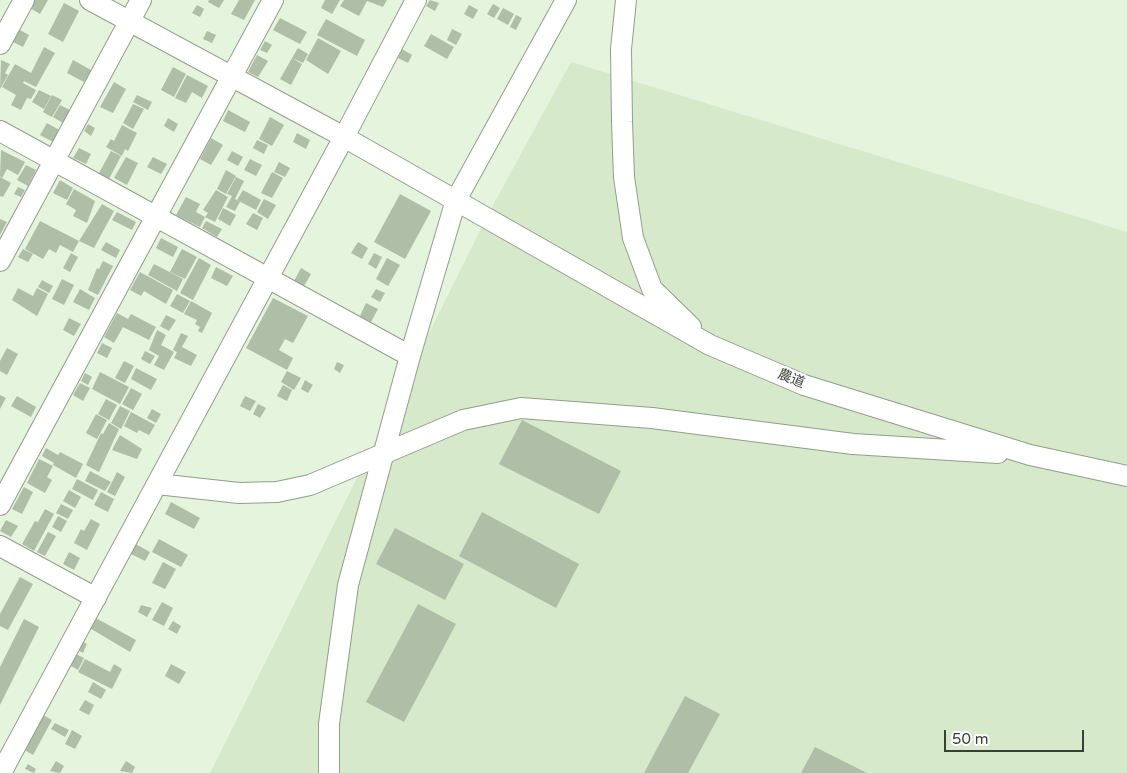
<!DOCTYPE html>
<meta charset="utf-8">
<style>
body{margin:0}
#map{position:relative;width:1127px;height:773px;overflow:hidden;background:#e5f4dc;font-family:"Varela Round",sans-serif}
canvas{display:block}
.scale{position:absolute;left:944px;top:730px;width:140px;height:22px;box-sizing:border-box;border:2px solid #393f36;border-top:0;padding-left:6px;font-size:15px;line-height:18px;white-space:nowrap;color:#393f36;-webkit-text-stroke:4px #fff;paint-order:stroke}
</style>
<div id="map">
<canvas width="1127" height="773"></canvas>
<div class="scale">50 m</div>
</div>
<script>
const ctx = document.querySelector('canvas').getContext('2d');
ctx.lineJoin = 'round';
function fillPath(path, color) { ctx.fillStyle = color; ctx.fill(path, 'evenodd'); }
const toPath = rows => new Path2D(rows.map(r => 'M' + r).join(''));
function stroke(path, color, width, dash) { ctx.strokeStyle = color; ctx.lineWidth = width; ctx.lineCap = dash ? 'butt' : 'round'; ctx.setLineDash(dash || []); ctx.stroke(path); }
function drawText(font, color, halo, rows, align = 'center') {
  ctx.font = font + ' "Varela Round","Noto Sans SC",sans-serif'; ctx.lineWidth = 4; ctx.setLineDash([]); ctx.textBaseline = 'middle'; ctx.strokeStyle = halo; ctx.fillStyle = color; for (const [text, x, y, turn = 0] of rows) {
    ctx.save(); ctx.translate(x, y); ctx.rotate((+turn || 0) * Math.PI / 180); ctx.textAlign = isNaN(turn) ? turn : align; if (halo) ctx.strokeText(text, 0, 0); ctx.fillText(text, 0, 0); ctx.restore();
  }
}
fillPath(toPath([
 [571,62,1127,232,1127,773,210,773,491,209]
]), '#d6e9cb');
fillPath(toPath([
 [34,0,48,0,40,14,30,8],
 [209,0,224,0,219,8,208,2],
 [239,0,255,0,244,20,231,14],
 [325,0,340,0,332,14,321,8],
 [344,0,387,0,383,7,367,1,359,16,340,6],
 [430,0,439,3,435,11,426,6],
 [64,3,79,11,63,42,48,34],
 [493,4,500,8,494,18,487,14],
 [197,5,204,9,200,17,192,13],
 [469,5,478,10,473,19,464,14],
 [503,8,514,14,508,25,497,19],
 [516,15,522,18,516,30,510,27],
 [280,18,307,32,300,44,273,30],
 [326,19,365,40,357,56,317,35],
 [18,29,29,35,23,47,11,41],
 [452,29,462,34,456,45,447,40],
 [207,31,216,35,212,43,203,39],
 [431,34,454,47,447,59,424,46],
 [318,38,341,51,328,74,306,60],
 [265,41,272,45,267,53,260,50],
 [44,47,55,53,36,87,24,81,23,83,36,90,31,99,27,98,21,110,11,105,16,95,2,87,15,64,31,73],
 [298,48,308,54,303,63,292,58],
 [402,49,412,55,408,63,398,58],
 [257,55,268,61,258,77,248,72],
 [292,58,302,64,291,85,280,79],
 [1,60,10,64,5,73,8,75,0,89],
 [73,60,91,70,84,82,67,73],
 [173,67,186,74,174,97,161,90],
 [187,75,208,86,202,98,192,92,186,103,175,98],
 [114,82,126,89,113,113,100,107],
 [39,90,51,96,44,109,32,102],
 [52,95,62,100,52,117,43,112],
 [137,95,152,102,148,110,133,102],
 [133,104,144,109,133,129,123,123],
 [60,105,70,110,63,123,53,117],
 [228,110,250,122,245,132,223,121],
 [270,117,284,125,272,146,259,139],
 [168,118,178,124,174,132,164,126],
 [47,123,61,131,55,143,40,135],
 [88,124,95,128,91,136,84,131],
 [122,125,137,133,128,151,125,149,122,156,106,147,111,139,114,141],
 [297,133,310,140,306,149,293,142],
 [211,138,223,145,211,165,200,159],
 [257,140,268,145,264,154,253,148],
 [79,148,91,154,86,164,73,158],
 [1,150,25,162,18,175,7,169,2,178,0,176],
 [111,151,121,156,109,179,99,173],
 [232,151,243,157,238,166,227,160],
 [126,157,138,163,127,185,114,178],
 [153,157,167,164,161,174,147,167],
 [250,159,262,165,256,176,244,170],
 [279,162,290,168,285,177,274,172],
 [26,165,36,170,28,186,17,180],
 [226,170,236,176,226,194,217,189],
 [272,172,283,178,272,198,261,193],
 [0,177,11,183,3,197,0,196],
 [236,177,244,181,235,199,240,202,235,211,226,207,232,196,227,194],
 [60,180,73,188,67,200,53,193],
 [18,187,25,190,21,197,14,194],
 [74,189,95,201,87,223,73,216,76,210,66,204],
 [216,190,228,197,215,222,205,217,208,213,203,210],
 [243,190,261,200,256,210,237,200],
 [400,194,431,211,405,259,374,242],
 [186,197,200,204,196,212,205,217,200,227,176,215],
 [264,199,276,205,268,219,257,212],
 [102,204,114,211,94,248,79,241],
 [223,208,236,215,230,226,218,219],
 [117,212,136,222,132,230,112,220],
 [253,213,263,218,257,230,246,224],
 [0,219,7,222,0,235],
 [40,221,79,241,73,252,60,245,56,253,49,249,43,259,25,249],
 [206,221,222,229,217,237,202,228],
 [161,238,178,247,173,257,156,248],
 [106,242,120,250,116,258,101,250],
 [358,242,368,248,362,259,351,253],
 [23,249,33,254,28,262,18,257],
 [182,249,197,257,185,279,170,272],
 [71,253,78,257,70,272,63,268],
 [374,253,382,257,376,269,368,264],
 [199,258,211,265,193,300,180,293],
 [387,258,400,265,388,286,376,279],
 [103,261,113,266,98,295,88,290,97,268,99,269],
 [154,264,183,279,177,291,148,275],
 [216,267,233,276,227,286,211,278],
 [301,268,311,274,304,286,294,281],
 [140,272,173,290,166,304,144,291,141,296,130,290],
 [62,279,74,285,64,305,52,299],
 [42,280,53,286,49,293,38,287],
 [18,288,33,296,37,288,48,294,37,316,12,300],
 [80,289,95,298,89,310,73,302],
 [376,289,385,293,380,302,371,297],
 [177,294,190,301,183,313,170,306],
 [273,298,308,316,293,343,285,339,279,350,293,358,287,370,246,348],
 [191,301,212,313,202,333,198,331,200,327,195,324,197,320,184,314],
 [366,303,378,309,371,322,360,316],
 [117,313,128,319,131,314,156,327,149,340,123,327,114,343,104,337],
 [166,315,176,320,169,331,160,326],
 [69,318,81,324,74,336,63,330],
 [157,330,166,335,161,345,174,352,164,370,154,365,159,356,149,350],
 [181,333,188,336,182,347,197,355,191,366,174,358,177,352,173,350],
 [102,343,112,348,107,358,97,353],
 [7,348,18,354,7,375,0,371,0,361],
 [145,351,155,356,150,364,141,359],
 [124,361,134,366,125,383,115,378],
 [337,362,344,365,340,373,334,369],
 [136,368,157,379,151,390,131,379],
 [287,371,301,378,294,390,281,382],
 [100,372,129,387,120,404,92,389],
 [85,373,92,377,88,385,81,381],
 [305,380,313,385,308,393,301,389],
 [80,383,90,388,83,401,73,395],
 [283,385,292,390,287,401,277,396],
 [131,388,142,394,133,410,122,404],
 [0,395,6,398,0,409],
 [17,396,36,407,31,417,11,406],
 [245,396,256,401,250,411,240,406],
 [106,399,117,405,109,420,98,414],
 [258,404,266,408,260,418,253,414],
 [120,406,130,411,121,429,111,423],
 [152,409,161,414,156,423,147,418],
 [131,412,155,425,149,435,139,430,137,433,124,426],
 [96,414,107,420,97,439,86,433],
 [522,420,621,471,599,514,499,464],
 [109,423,119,429,99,472,86,465,101,433,103,434],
 [120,435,142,449,137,459,112,450],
 [46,448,58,455,60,452,83,464,76,478,53,465,54,463,42,456],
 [39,459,53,466,47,477,52,480,45,493,27,483],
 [90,471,111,482,105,491,85,481],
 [117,472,125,477,115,496,107,492],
 [77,479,98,490,93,500,72,489],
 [24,487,33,492,22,514,12,509],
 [69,490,81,497,75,508,63,501],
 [101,492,114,499,108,512,94,505],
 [171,502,200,518,194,529,165,514],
 [61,504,73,510,68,519,56,513],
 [45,509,54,514,34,551,22,544,35,521,38,522],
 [482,512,579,564,556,608,459,556],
 [58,516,67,521,61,532,52,527],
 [91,519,100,524,87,550,74,543,81,529,84,531],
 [6,520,18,526,11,537,0,531],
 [395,528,464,564,445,600,376,564],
 [48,532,56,536,45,556,37,552],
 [159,539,188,555,181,567,152,552],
 [132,542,150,552,145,561,127,552],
 [69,552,80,558,74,570,63,564],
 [163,562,176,569,165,589,152,583],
 [20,577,33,584,8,630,0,626,0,614],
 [162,602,173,608,164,626,152,620],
 [418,604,456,624,404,722,366,702],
 [141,605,152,608,147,617,138,612],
 [94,617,136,640,130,652,88,627],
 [24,619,39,627,0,705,0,667],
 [173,621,181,626,177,634,168,629],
 [81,640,87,644,83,653,76,649],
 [72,652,84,658,78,670,66,663],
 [85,659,110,672,114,664,122,669,112,689,78,672],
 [171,664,186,672,179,684,165,676],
 [93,682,106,690,101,699,88,692],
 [685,696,720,714,688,773,644,773],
 [85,700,94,705,89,715,79,710],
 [40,713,52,720,33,755,21,748],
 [55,723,69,730,65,737,51,729],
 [72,730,82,736,75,749,65,744],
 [815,747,867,773,801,773],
 [56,761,64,766,60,773,50,771],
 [126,761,135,767,132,773,120,771],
 [28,764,36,769,34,773,25,769]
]), '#afbea7');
const street = toPath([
 [416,0,344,137,710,345,804,385,1030,455,1127,476],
 [626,0,621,49,622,122,624,177,633,238,652,289,691,327],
 [0,44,24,0],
 [0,131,410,356],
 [0,261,141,0],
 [157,484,239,493,277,492,310,485,463,420,521,408,652,418,853,444,998,453],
 [0,505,273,0],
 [0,546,96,598],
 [1,773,344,137,90,0],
 [329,773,329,724,348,585,410,356,456,200,566,0]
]);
stroke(street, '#919f89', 22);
stroke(street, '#fff', 20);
drawText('14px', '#393f36', '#fff', [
 ["農道",791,379,22]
]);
</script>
